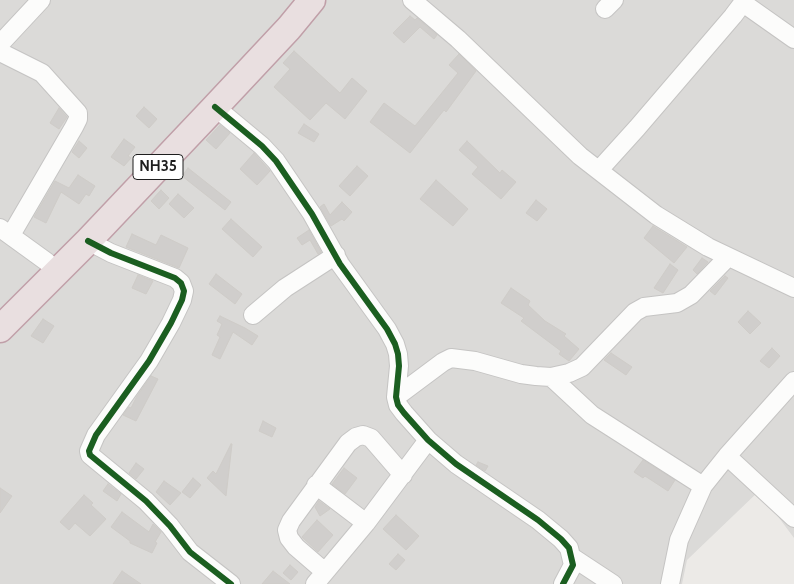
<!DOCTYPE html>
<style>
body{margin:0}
canvas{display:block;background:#eceae7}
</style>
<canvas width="794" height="584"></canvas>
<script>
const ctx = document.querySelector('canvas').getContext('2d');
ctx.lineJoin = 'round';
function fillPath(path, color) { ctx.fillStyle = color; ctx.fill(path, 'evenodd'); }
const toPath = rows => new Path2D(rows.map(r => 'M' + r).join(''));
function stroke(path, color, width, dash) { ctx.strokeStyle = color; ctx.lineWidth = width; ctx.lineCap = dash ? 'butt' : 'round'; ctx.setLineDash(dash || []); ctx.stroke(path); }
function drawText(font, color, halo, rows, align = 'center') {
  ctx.font = font + ' Cabin,sans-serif'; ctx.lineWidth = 4.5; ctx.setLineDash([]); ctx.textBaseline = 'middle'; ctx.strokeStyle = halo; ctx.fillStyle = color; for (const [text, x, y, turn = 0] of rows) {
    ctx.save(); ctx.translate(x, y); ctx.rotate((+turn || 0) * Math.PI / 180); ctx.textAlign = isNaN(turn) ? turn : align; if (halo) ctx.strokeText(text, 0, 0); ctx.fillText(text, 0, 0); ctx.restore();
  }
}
fillPath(toPath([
 [0,0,794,0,794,538,759,491,687,560,682,584,0,584]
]), '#dbdad8');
const building = toPath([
 [410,16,415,20,417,18,437,35,434,39,420,27,404,43,393,33,410,16],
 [294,51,340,93,352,78,367,91,345,119,326,103,310,120,274,87,290,69,283,63,294,51],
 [459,54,476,71,446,112,444,110,410,153,370,122,384,103,415,126,458,73,449,65,459,54],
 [144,107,157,119,149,128,136,116,144,107],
 [59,108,67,117,59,129,50,123,59,108],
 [304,124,319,134,314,142,298,133,304,124],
 [220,125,230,133,216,149,206,140,220,125],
 [124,139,135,147,128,156,131,158,124,166,111,157,124,139],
 [79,141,87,148,79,158,72,152,79,141],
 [467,141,500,173,502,170,516,182,501,199,472,174,478,167,459,150,467,141],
 [254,153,270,171,257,185,240,169,254,153],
 [357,166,368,176,350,196,339,186,357,166],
 [188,168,231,202,225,210,182,176,188,168],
 [78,175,95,186,89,196,86,194,79,204,61,192,46,223,34,217,55,181,69,188,78,175],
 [436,180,468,209,453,226,420,199,436,180],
 [161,190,169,198,159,209,151,201,161,190],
 [178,194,194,208,184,218,169,204,178,194],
 [536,200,547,209,537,221,526,213,536,200],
 [342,202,352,212,344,221,342,219,331,226,320,207,324,204,330,215,342,202],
 [231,219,262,247,253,257,222,229,231,219],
 [653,226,687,247,674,263,644,238,653,226],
 [309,230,321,252,318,254,310,240,302,245,297,238,309,230],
 [132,234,156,245,161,235,188,248,179,268,126,247,132,234],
 [702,258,708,262,697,274,693,270,702,258],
 [670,264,678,270,663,293,654,288,670,264],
 [216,274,242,294,235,304,209,284,216,274],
 [138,275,153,281,146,294,132,288,138,275],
 [725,276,728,278,715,295,710,291,725,276],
 [511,288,530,301,528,305,545,321,566,334,564,336,579,349,569,361,559,354,561,351,521,321,524,318,501,303,511,288],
 [748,311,761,323,750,334,738,322,748,311],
 [220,316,245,328,258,336,252,345,233,332,220,359,212,355,220,337,217,335,222,324,217,321,220,316],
 [43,319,54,326,43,343,31,336,43,319],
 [772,348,780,356,769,368,760,361,772,348],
 [611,353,632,367,626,375,604,360,611,353],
 [151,376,158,379,136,421,123,415,129,407,131,408,137,396,151,376],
 [263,421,276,428,272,437,259,431,263,421],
 [231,444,232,444,226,496,207,478,213,471,216,474,231,444],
 [643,460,675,480,668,491,645,476,643,478,634,472,643,460],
 [478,462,488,466,485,471,476,465,478,462],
 [136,463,144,469,136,479,129,473,136,463],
 [344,468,357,478,345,494,332,484,344,468],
 [193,478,201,485,190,498,182,492,193,478],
 [164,481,181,493,170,505,156,492,164,481],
 [108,484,121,494,117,501,103,491,108,484],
 [0,488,12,496,0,513,0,488],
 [84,495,93,503,91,505,106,519,90,536,75,523,69,530,60,522,84,495],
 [319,501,330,509,320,516,315,507,319,501],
 [122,512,149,532,153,524,161,532,155,542,157,543,152,553,130,543,130,541,111,527,122,512],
 [396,515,419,536,406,550,383,529,396,515],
 [317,520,333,535,318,552,302,537,317,520],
 [398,554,405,560,396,570,389,564,398,554],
 [290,565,298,572,291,580,283,573,290,565],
 [122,571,141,584,113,584,122,571],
 [273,571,290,584,262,584,273,571]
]);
fillPath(building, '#d0cecc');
stroke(building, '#cfccc8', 1);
const minor = toPath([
 [412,0,458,39,580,156,656,215,708,247,794,288],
 [743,3,794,39],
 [605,9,614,0],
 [0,44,41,0],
 [0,52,42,73,78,113,78,119,74,127,11,235],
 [215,107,262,146,276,161,312,214,340,264,387,329,395,344,398,354,399,366,396,397,398,405,404,413,428,440,456,464,538,520,561,539,569,548,573,565,563,584],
 [599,170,637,128,733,16,745,0],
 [0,228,47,262],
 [88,241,111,253,175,278,181,283,184,291,182,300,171,323,149,361,96,435,89,451,90,455,146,501,170,526,190,552,231,584],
 [253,315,285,288,336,255],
 [551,377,592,415,703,486],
 [396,397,443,362,451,358,475,361,521,374,536,376,551,377,569,373,582,367,635,312,644,307,677,303,691,295,728,257],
 [727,456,794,518],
 [316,485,366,523],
 [572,557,613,584],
 [325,572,296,547,289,538,287,530,291,521,348,443,356,437,363,435,371,438,403,475],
 [315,584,366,523,428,440],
 [670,584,679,540,703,486,727,456,794,381]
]);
const highway = toPath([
 [0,329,88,241,215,107,289,28,312,0]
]);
stroke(minor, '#c5c4c3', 20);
stroke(highway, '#c09fa8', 29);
stroke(minor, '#fcfcfb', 18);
stroke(highway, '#e9dfe0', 26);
stroke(toPath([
 [215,107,262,146,276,161,312,214,340,264,387,329,395,344,398,354,399,366,396,397,398,405,404,413,428,440,456,464,538,520,561,539,569,548,573,565,563,584],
 [88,241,111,253,175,278,181,283,184,291,182,300,171,323,149,361,96,435,89,451,90,455,146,501,170,526,190,552,231,584]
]), '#1b5e20', 6);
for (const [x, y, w] of [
 [158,167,50]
]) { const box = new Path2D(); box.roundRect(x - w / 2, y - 12.5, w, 25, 4); ctx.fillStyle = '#fff'; ctx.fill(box); stroke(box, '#1e1e1e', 1); }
drawText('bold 15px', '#1e1e1e', null, [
 ["NH35",158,167]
]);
</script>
